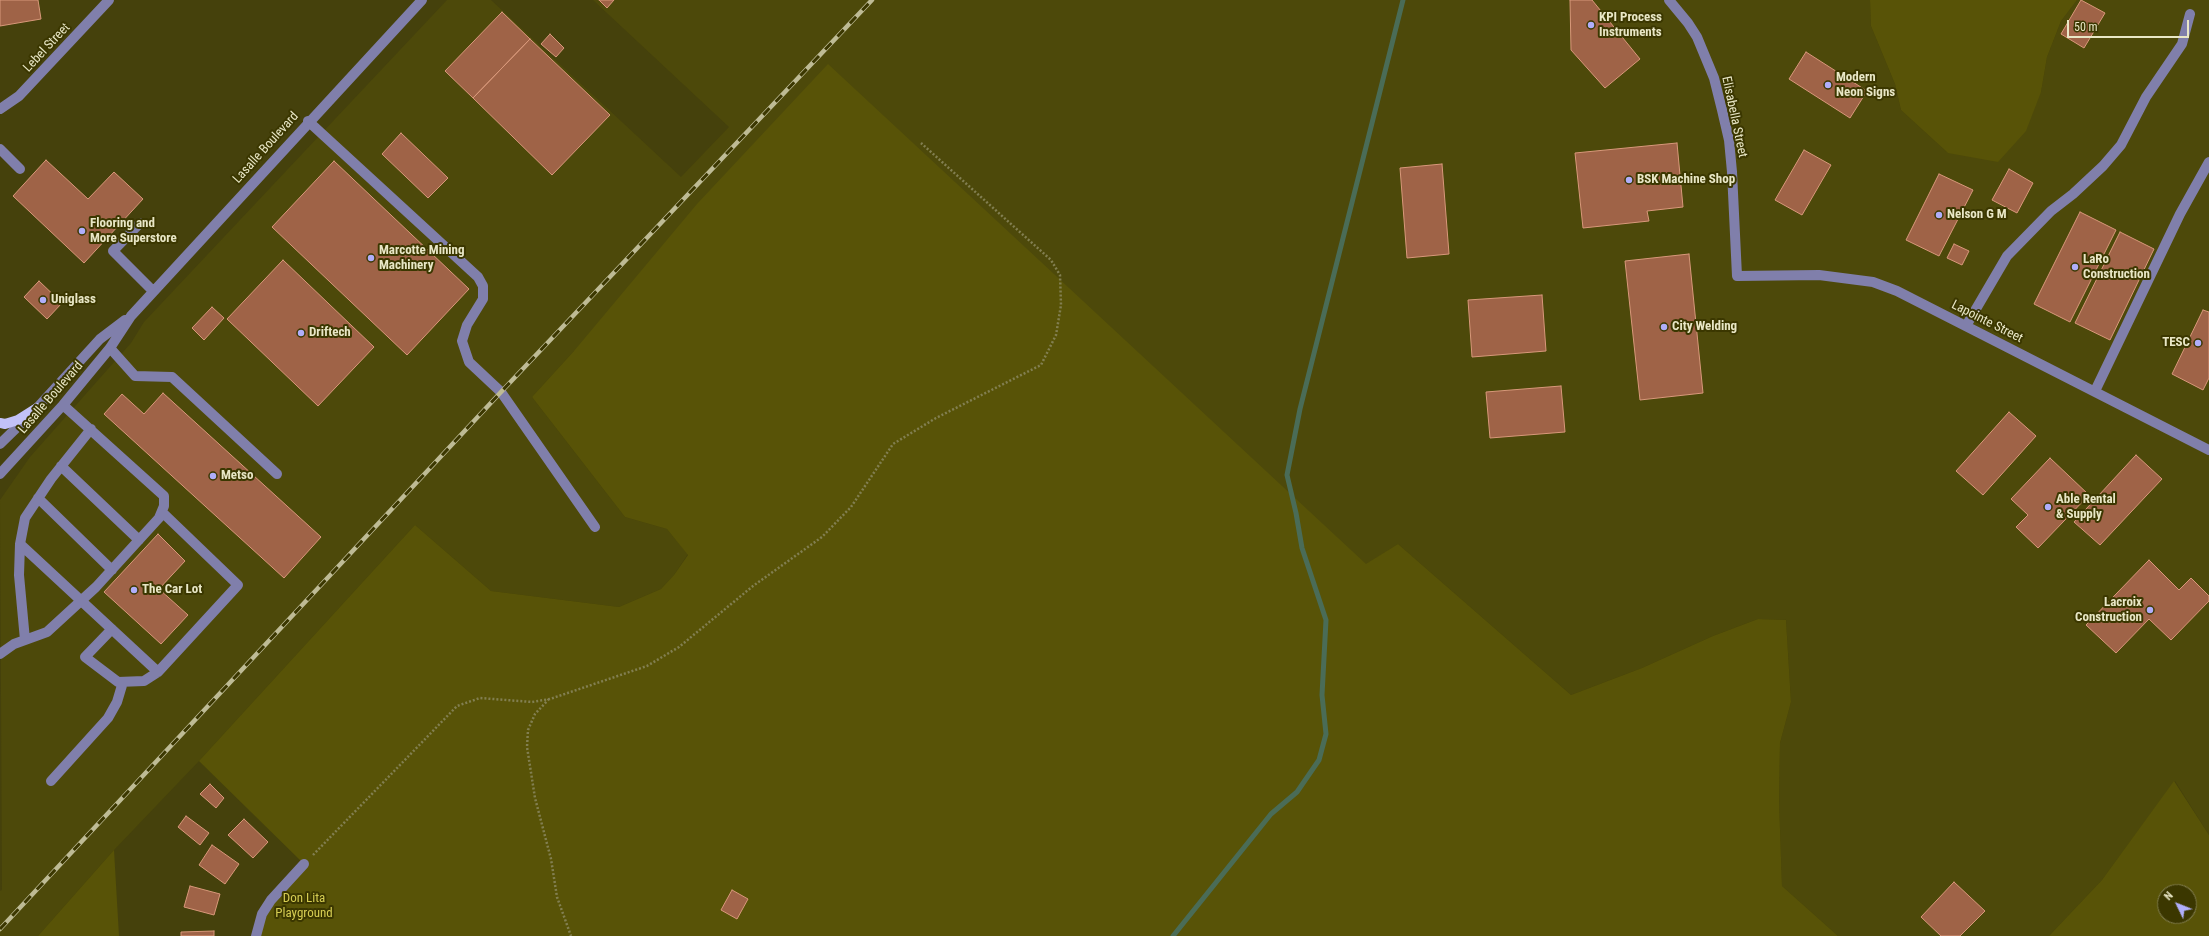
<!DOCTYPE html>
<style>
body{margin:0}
#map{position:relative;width:2209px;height:936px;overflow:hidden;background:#45410c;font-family:"Roboto Condensed",sans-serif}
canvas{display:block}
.north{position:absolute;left:2157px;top:884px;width:40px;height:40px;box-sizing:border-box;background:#3b3700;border:1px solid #817d4f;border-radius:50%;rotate:313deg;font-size:11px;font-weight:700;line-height:16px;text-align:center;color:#e9e7c6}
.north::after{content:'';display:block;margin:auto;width:14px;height:18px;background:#b0aefa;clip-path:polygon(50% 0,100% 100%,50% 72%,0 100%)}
.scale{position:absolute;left:2067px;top:20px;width:122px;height:18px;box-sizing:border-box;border:2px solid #e9e7c6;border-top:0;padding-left:5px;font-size:12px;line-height:14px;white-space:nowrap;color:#e9e7c6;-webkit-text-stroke:3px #3b3700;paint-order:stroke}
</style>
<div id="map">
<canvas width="2209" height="936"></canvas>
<div class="north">N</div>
<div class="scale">50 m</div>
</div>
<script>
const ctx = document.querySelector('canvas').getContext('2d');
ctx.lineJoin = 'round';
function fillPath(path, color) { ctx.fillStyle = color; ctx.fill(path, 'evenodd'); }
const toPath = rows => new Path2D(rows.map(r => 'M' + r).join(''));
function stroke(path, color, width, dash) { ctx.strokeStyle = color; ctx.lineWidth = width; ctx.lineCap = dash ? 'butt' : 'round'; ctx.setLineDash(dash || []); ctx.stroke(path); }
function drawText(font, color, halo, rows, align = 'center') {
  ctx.font = font + ' "Roboto Condensed",sans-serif'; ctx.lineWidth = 4; ctx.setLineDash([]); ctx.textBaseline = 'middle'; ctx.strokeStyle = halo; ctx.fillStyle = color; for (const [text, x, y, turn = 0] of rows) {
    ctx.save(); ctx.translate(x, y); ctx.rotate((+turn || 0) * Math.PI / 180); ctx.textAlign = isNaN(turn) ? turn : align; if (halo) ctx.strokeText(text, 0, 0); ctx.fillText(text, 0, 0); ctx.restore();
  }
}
fillPath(toPath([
 [447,0,491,0,681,177,729,127,593,0,1870,0,1871,26,1895,84,1901,110,1948,153,2041,92,2047,57,2061,21,2077,0,2209,0,2209,835,2175,781,2102,880,2049,936,1838,936,1782,886,1779,801,1780,743,1791,702,1786,620,1758,619,1713,636,1642,668,1571,695,1398,544,1366,565,574,351,532,397,625,517,667,529,688,554,674,575,661,589,619,607,491,591,415,525,199,761,114,850,38,936,0,936,0,891,2,890,0,500,30,457,131,343,144,322]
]), '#4d490a');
fillPath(toPath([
 [1870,0,2077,0,2061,21,2047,57,2041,92,2026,131,1998,162,1948,153,1901,110,1895,84,1871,26],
 [828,64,1366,564,1398,544,1571,695,1642,668,1713,636,1758,619,1786,620,1791,702,1780,743,1779,801,1782,886,1838,936,255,936,255,928,303,863,199,761,415,525,491,591,619,607,661,589,674,575,688,555,667,529,625,517,532,397,574,351,697,204],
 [2174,781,2209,835,2209,936,2049,936,2102,880],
 [2165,892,2189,892,2189,916,2165,916],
 [114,850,119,936,38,936]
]), '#585307');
stroke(toPath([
 [1173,936,1271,814,1297,792,1319,760,1326,734,1322,695,1326,620,1302,548,1296,513,1287,475,1300,409,1403,0]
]), '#4a6c57', 5);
const building = toPath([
 [0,0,38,0,41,19,0,26,0,0],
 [599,0,614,0,607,8,599,0],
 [1570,0,1592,0,1640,59,1605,88,1571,50,1570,0],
 [2081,0,2105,13,2084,48,2061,34,2081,0],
 [502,12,530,39,473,98,445,71,502,12],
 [550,34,564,48,556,57,541,44,550,34],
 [530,39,610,115,552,175,473,98,530,39],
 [1806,52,1867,91,1850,118,1789,79,1806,52],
 [401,133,448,178,428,198,382,154,401,133],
 [1677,143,1683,207,1647,211,1649,221,1583,228,1575,153,1677,143],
 [1804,150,1831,165,1802,215,1775,200,1804,150],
 [46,160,88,199,114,172,143,199,84,263,13,196,46,160],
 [334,161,469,289,407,355,272,227,334,161],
 [1442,164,1449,254,1407,258,1400,168,1442,164],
 [2009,169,2033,183,2017,213,1992,200,2009,169],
 [1939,174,1973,190,1939,256,1906,240,1939,174],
 [2080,212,2116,230,2070,322,2034,304,2080,212],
 [2120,232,2154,249,2110,340,2075,323,2120,232],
 [1954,244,1969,251,1962,265,1947,258,1954,244],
 [1689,254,1703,393,1640,400,1625,261,1689,254],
 [283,260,374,347,318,406,227,319,283,260],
 [39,281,62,303,47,319,24,297,39,281],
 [1542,295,1546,351,1472,357,1468,300,1542,295],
 [212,307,224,318,204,340,192,328,212,307],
 [2203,310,2209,312,2209,378,2203,390,2172,374,2203,310],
 [1561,386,1565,432,1490,438,1486,392,1561,386],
 [163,393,321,537,284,578,104,414,122,394,144,414,163,393],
 [2009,412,2036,436,1983,495,1956,471,2009,412],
 [2136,455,2162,479,2100,545,2074,522,2136,455],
 [2050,458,2089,495,2038,548,2016,527,2028,515,2011,499,2050,458],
 [158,534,185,561,159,589,188,615,161,644,104,592,158,534],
 [2149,560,2179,590,2191,578,2209,596,2209,601,2171,640,2149,619,2116,653,2086,625,2149,560],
 [210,784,224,798,216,808,200,794,210,784],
 [186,816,209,833,200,845,178,827,186,816],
 [244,819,268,842,253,858,228,835,244,819],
 [212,845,239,864,225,884,199,865,212,845],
 [1954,882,1985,911,1960,936,1941,936,1921,917,1954,882],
 [190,886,220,894,214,915,184,907,190,886],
 [732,890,748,899,737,919,721,910,732,890],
 [214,931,214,936,181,936,181,932,214,931]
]);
fillPath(building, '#9f6347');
stroke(building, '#d8987a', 1);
stroke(toPath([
 [549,699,535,714,528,730,527,747,535,798,551,859,557,897,571,936],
 [313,855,457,706,480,698,532,702,550,699,647,666,679,647,753,586,822,537,851,507,893,444,936,418,1041,365,1056,335,1061,305,1060,275,1051,260,921,143]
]), '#827f51', 2.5, [2, 2]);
stroke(toPath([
 [1669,0,1688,23,1697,37,1714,78,1722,110,1729,140,1732,172,1737,276,1819,275,1873,282,1897,291,2209,450],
 [0,109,19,96,109,0],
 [308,121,478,277,483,286,483,299,467,325,462,341,469,362,501,392,595,527],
 [0,149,20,169],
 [140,223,113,251,153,291],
 [1966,326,2007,256,2051,211,2073,194,2103,166,2121,145,2146,97,2182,44,2190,14],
 [110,348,135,376,172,377,277,474],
 [2095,391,2180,214,2209,162],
 [0,444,37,408,100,339,125,320],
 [61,466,139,540],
 [0,474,63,405,110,348,131,316,422,0],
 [38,498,112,570],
 [20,544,158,672,238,585,162,512],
 [112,629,85,657,118,682,144,681,158,672],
 [25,640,19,575,20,544,25,518,51,479,91,429],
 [0,654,14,644,47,632,96,587,159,518,164,506,164,496,63,405],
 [51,781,108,718,117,702,123,682],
 [256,936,262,914,271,900,304,864]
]), '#807fab', 10);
stroke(toPath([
 [0,423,5,424,18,420,37,408]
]), '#c2c1f7', 10);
const rail = toPath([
 [0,929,501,392,872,0]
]);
stroke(rail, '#bebb95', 4.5);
stroke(rail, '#3b3700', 3, [9]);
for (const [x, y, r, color] of [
 [1591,25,4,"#b0aefa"],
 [1828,85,4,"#b0aefa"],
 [1629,180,4,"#b0aefa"],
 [1939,215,4,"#b0aefa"],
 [82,231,4,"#b0aefa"],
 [371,258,4,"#b0aefa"],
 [2075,267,4,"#b0aefa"],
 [43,300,4,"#b0aefa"],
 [1664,327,4,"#b0aefa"],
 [301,333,4,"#b0aefa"],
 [2198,343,4,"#b0aefa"],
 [213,476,4,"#b0aefa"],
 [2048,507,4,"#b0aefa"],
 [134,590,4,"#b0aefa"],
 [2150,610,4,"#b0aefa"]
]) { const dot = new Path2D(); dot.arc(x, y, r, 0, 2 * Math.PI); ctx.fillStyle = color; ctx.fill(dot); stroke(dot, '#3b3700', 1.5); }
drawText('bold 13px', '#e9e7c6', '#3b3700', [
 ["KPI Process",1599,18],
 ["Instruments",1599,33],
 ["Modern",1836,78],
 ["Neon Signs",1836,93],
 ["BSK Machine Shop",1637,180],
 ["Nelson G M",1947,215],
 ["Flooring and",90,224],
 ["More Superstore",90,239],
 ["Marcotte Mining",379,251],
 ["Machinery",379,266],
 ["LaRo",2083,260],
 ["Construction",2083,275],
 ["Uniglass",51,300],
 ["City Welding",1672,327],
 ["Driftech",309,333],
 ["TESC",2190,343,"right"],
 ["Metso",221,476],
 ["Able Rental",2056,500],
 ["& Supply",2056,515],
 ["The Car Lot",142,590],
 ["Lacroix",2142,603,"right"],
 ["Construction",2142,618,"right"]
], 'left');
drawText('13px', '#e9e7c6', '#3b3700', [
 ["Lebel Street",47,48,-47],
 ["Elisabella Street",1734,117,78],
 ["Lasalle Boulevard",266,148,-48],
 ["Lapointe Street",1987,322,27],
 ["Lasalle Boulevard",51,398,-49]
]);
drawText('13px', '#d6cd52', '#3b3700', [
 ["Don Lita",304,899],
 ["Playground",304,914]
]);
</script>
